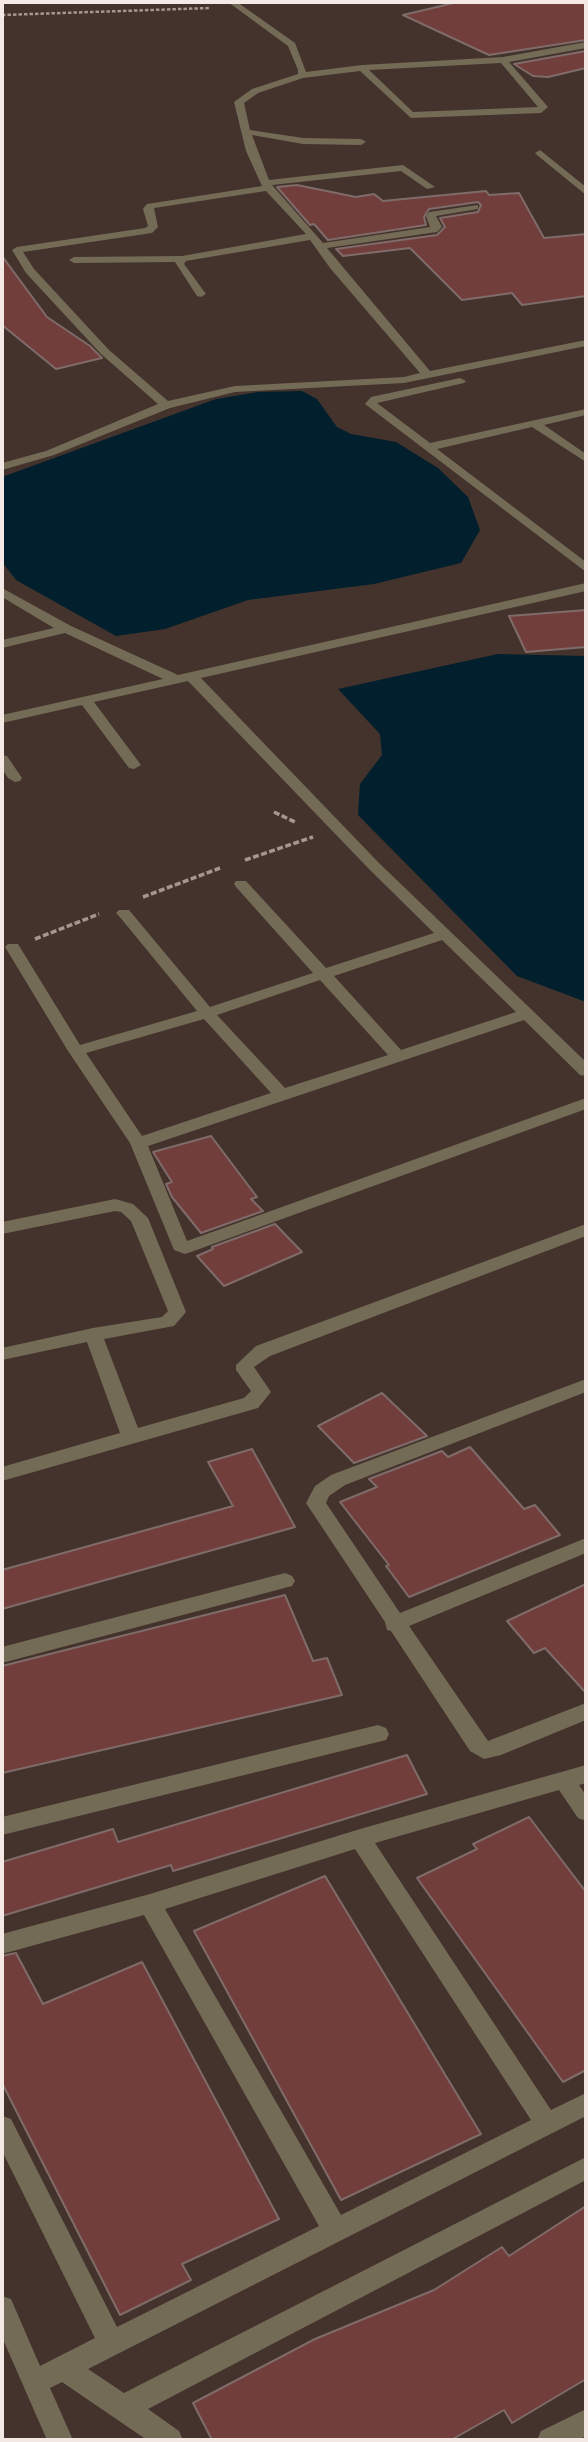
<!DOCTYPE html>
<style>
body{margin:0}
#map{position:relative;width:588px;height:2442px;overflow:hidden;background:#43332c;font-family:"IBM Plex Sans",sans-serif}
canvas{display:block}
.frame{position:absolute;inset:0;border:4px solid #f4e9e5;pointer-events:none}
</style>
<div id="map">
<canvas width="588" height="2442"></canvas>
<div class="frame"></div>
</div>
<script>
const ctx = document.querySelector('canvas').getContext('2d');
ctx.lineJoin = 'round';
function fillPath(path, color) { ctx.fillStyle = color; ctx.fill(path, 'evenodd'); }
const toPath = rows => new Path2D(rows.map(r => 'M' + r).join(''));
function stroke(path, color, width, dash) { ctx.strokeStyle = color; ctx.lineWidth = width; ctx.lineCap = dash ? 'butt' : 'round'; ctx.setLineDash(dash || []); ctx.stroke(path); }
fillPath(toPath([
 [302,391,317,399,337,427,351,434,396,442,438,468,468,497,480,530,461,563,374,584,248,600,165,629,116,636,16,580,2,562,2,477,216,399,258,392],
 [498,654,586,656,586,1002,517,976,358,815,360,784,382,755,380,734,338,689]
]), '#011f2d');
const building = toPath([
 [458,2,586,2,586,40,489,55,403,15,458,2],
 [586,51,586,68,548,77,533,76,514,64,586,51],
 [297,185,356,197,374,194,383,201,486,191,489,195,519,193,544,238,586,234,586,296,522,305,512,293,462,300,410,248,343,256,336,249,437,235,445,227,440,218,478,212,481,205,478,202,429,209,424,217,426,225,328,240,314,224,310,225,277,187,297,185],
 [2,256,47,317,90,346,102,358,56,369,2,325,2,256],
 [586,610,586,647,526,652,509,616,586,610],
 [211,1136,257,1197,251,1199,263,1211,201,1233,172,1197,166,1184,172,1182,153,1152,211,1136],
 [275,1224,302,1252,224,1286,197,1256,213,1249,212,1247,275,1224],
 [382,1393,427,1436,354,1463,318,1426,382,1393],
 [470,1447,524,1509,535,1505,560,1535,409,1597,386,1566,389,1565,340,1502,377,1487,369,1479,442,1451,448,1457,470,1447],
 [252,1449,295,1527,2,1609,2,1570,233,1506,208,1462,252,1449],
 [586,1584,586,1693,545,1648,534,1653,507,1621,586,1584],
 [285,1595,313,1661,327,1658,342,1695,2,1773,2,1666,285,1595],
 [407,1755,427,1794,173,1871,171,1865,2,1916,2,1862,113,1829,118,1842,407,1755],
 [529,1817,586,1892,586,2070,563,2082,417,1878,477,1849,473,1844,529,1817],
 [325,1876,481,2134,341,2200,194,1931,325,1876],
 [16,1953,43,2004,142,1962,279,2219,182,2264,191,2280,120,2315,2,2083,2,1956,16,1953],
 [586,2206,586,2379,512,2423,504,2410,451,2440,212,2440,193,2403,315,2339,434,2290,502,2247,509,2256,586,2206]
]);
fillPath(building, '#723e3c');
stroke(building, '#7f6b69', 2);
stroke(toPath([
 [2,15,211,8]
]), '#a49691', 2.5, [3.5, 2]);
stroke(toPath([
 [274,812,295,822],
 [245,860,313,837],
 [143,897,220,868],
 [35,939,99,914]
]), '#a49691', 3.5, [6, 2.5]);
fillPath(toPath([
 [228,2,237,2,295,43,306,72,362,65,503,57,586,42,586,48,509,62,548,107,541,113,411,118,360,71,303,78,258,93,244,103,250,130,303,138,361,139,366,142,361,145,303,144,252,135,269,180,403,165,435,187,427,189,401,171,272,185,323,243,430,227,426,216,429,212,478,205,478,209,436,216,442,227,437,232,327,248,430,371,586,340,586,346,404,383,235,392,170,408,54,455,2,470,2,463,46,451,158,404,101,354,26,273,12,250,17,247,145,228,148,226,143,209,147,204,262,186,246,151,234,102,252,89,298,74,298,70,288,46,228,2],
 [501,63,538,107,413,112,369,70,501,63],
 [266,191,306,234,182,256,74,257,69,260,74,263,175,262,197,296,201,297,206,294,184,264,186,261,310,240,330,268,420,373,404,377,235,386,168,401,109,350,34,269,23,252,152,233,158,227,154,208,266,191],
 [540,150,586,187,586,195,537,155,535,153,540,150],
 [460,378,466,381,464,383,377,403,430,443,586,409,586,415,544,425,586,454,586,462,532,427,437,449,586,562,586,572,365,404,371,397,460,378],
 [586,583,586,591,201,678,379,863,586,1062,586,1076,580,1075,524,1020,148,1146,187,1241,586,1098,586,1109,191,1252,185,1254,174,1250,130,1143,68,1051,5,947,8,944,18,944,80,1045,197,1011,119,916,116,913,119,910,129,910,210,1007,313,973,236,887,234,884,236,881,246,881,326,968,434,933,369,869,188,681,94,702,141,765,134,769,129,768,82,705,2,723,2,715,163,679,65,633,2,648,2,640,54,628,2,597,2,588,71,626,178,675,586,583],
 [442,940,516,1012,401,1050,334,976,442,940],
 [320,980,388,1055,285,1088,217,1015,320,980],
 [204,1019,271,1093,142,1136,86,1053,204,1019],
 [2,755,7,756,22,778,20,781,15,782,8,778,2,769,2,755],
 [115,1199,133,1204,148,1218,186,1312,174,1326,104,1339,138,1428,244,1398,251,1391,236,1370,236,1365,256,1346,586,1224,586,1236,270,1356,254,1367,271,1392,258,1408,2,1481,2,1467,120,1433,87,1342,2,1360,2,1348,93,1328,162,1317,168,1311,131,1221,121,1212,115,1211,2,1234,2,1222,115,1199],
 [586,1379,586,1392,345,1485,329,1496,326,1503,400,1613,586,1538,586,1553,409,1626,488,1741,586,1703,586,1720,501,1755,484,1759,470,1751,391,1631,387,1630,385,1622,306,1503,315,1486,331,1475,586,1379],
 [285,1573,292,1576,295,1581,292,1586,2,1663,2,1647,285,1573],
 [378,1725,386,1728,389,1734,386,1740,2,1835,2,1817,378,1725],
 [586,1765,586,1783,579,1785,586,1795,586,1821,578,1818,559,1790,375,1843,551,2110,586,2093,586,2116,88,2369,124,2393,586,2157,586,2180,148,2409,179,2431,183,2440,147,2440,62,2382,50,2388,73,2440,47,2440,2,2337,2,2296,11,2299,40,2366,95,2338,2,2151,2,2116,11,2119,117,2327,319,2226,144,1915,2,1954,2,1934,150,1894,360,1829,586,1765],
 [355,1849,531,2120,341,2215,165,1909,355,1849],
 [586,2409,586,2436,578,2440,537,2440,541,2431,586,2409]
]), '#746b56');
</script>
